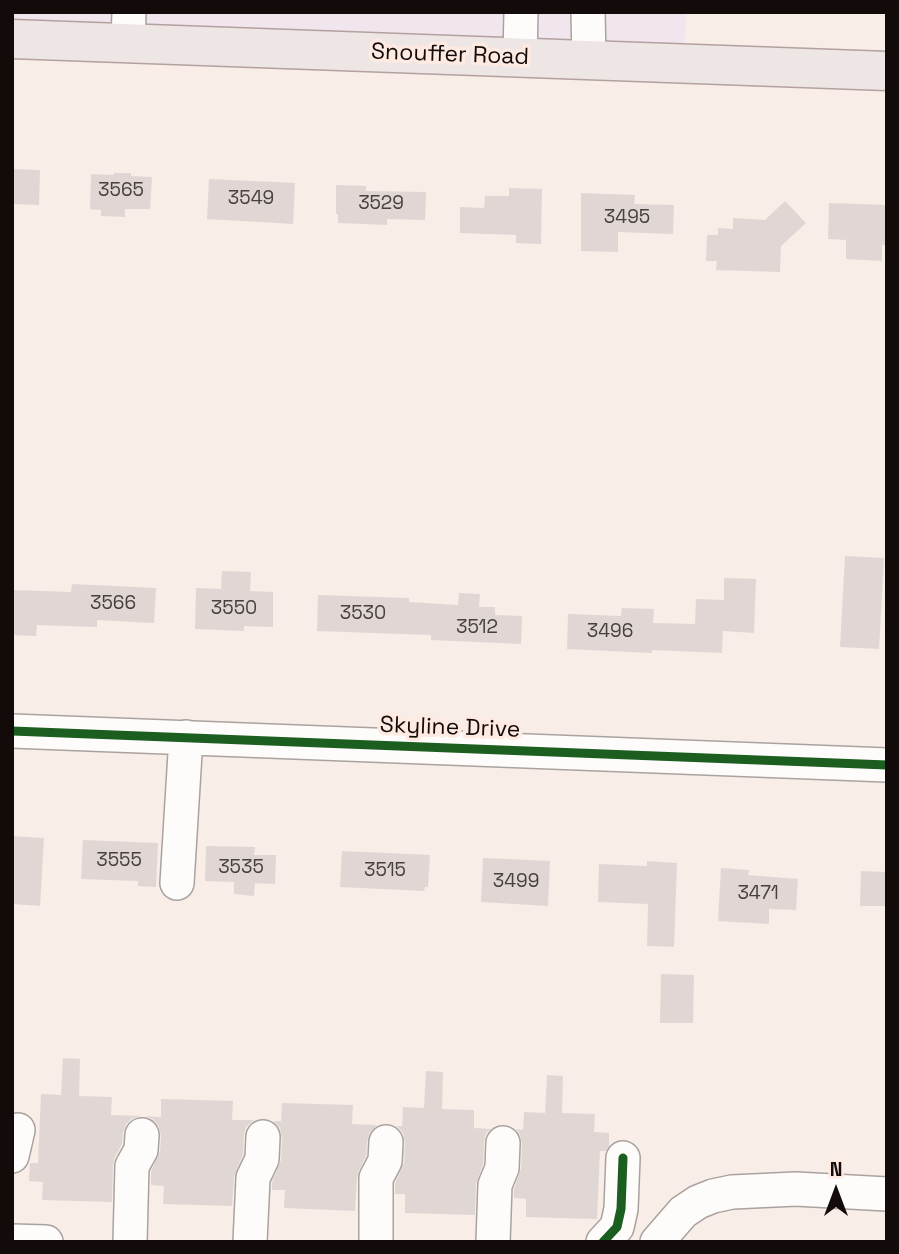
<!DOCTYPE html>
<style>
body{margin:0}
#map{position:relative;width:899px;height:1254px;overflow:hidden;background:#f8ede7;font-family:"Space Grotesk",sans-serif}
canvas{display:block}
.frame{position:absolute;inset:0;border:14px solid #120b09;pointer-events:none}
.north{position:absolute;left:801px;top:1156px;width:70px;height:70px;-webkit-text-stroke:5px #feeae1;paint-order:stroke;rotate:0deg;font-size:19px;font-weight:700;line-height:28px;text-align:center;color:#120b09}
.north::after{content:'';display:block;margin:auto;width:24px;height:32px;background:#120b09;clip-path:polygon(50% 0,100% 100%,50% 72%,0 100%)}
</style>
<div id="map">
<canvas width="899" height="1254"></canvas>
<div class="frame"></div>
<div class="north">N</div>
</div>
<script>
const ctx = document.querySelector('canvas').getContext('2d');
ctx.lineJoin = 'round';
function fillPath(path, color) { ctx.fillStyle = color; ctx.fill(path, 'evenodd'); }
const toPath = rows => new Path2D(rows.map(r => 'M' + r).join(''));
function stroke(path, color, width, dash) { ctx.strokeStyle = color; ctx.lineWidth = width; ctx.lineCap = dash ? 'butt' : 'round'; ctx.setLineDash(dash || []); ctx.stroke(path); }
function drawText(font, color, halo, rows, align = 'center') {
  ctx.font = font + ' "Space Grotesk",sans-serif'; ctx.lineWidth = 7; ctx.setLineDash([]); ctx.textBaseline = 'middle'; ctx.strokeStyle = halo; ctx.fillStyle = color; for (const [text, x, y, turn = 0] of rows) {
    ctx.save(); ctx.translate(x, y); ctx.rotate((+turn || 0) * Math.PI / 180); ctx.textAlign = isNaN(turn) ? turn : align; if (halo) ctx.strokeText(text, 0, 0); ctx.fillText(text, 0, 0); ctx.restore();
  }
}
fillPath(toPath([
 [12,12,686,12,684,69,12,45]
]), '#f1e5ee');
fillPath(toPath([
 [12,169,40,170,39,205,12,204],
 [114,173,131,173,131,176,152,177,150,209,125,209,125,217,101,216,101,210,90,209,91,174,113,175],
 [209,179,295,183,293,224,207,219],
 [336,185,366,186,366,191,426,192,425,220,387,219,387,225,338,223,338,214,336,214],
 [509,188,542,189,541,244,516,243,516,235,460,233,460,207,484,208,485,196,509,196],
 [581,193,635,195,634,204,674,205,673,234,618,232,618,252,581,251],
 [785,201,806,223,781,246,780,272,716,270,717,261,706,261,707,235,718,235,718,228,733,229,733,218,765,220],
 [829,203,887,205,887,245,882,245,882,261,846,259,846,240,828,239],
 [845,556,884,558,879,649,840,647],
 [222,571,251,572,250,591,273,592,273,627,244,626,244,631,195,629,196,588,221,589],
 [724,578,756,579,754,633,723,631,722,653,652,650,652,653,567,649,568,614,621,616,622,608,654,609,653,623,695,624,696,599,724,600],
 [72,584,156,588,154,623,97,620,97,627,37,625,36,636,12,635,12,590,71,592],
 [459,593,480,594,479,607,495,607,495,615,522,616,521,644,431,640,431,635,317,631,318,595,409,598,409,602,458,605],
 [12,836,44,838,40,906,12,904],
 [83,840,158,843,156,887,138,886,138,881,81,879],
 [206,846,255,847,254,855,276,855,275,884,255,883,254,896,234,894,234,882,205,881],
 [342,851,430,855,428,887,425,887,424,891,340,887],
 [483,858,550,861,548,906,481,902],
 [647,861,677,863,674,947,647,946,648,904,598,902,599,864,647,866],
 [721,868,749,870,748,875,798,879,796,910,769,909,769,924,718,921],
 [861,871,887,872,887,906,860,906],
 [661,974,694,975,693,1023,660,1023],
 [63,1058,80,1059,79,1096,112,1097,111,1115,141,1116,133,1118,126,1124,123,1133,122,1144,115,1157,113,1166,112,1202,42,1200,43,1182,29,1181,30,1163,38,1163,41,1094,61,1095],
 [426,1071,443,1072,442,1109,474,1110,474,1128,491,1129,486,1133,484,1142,483,1164,476,1184,475,1215,405,1213,405,1194,395,1194,395,1183,404,1163,405,1143,403,1133,397,1126,402,1126,403,1107,424,1108],
 [547,1075,563,1076,562,1113,595,1114,594,1132,609,1133,609,1146,606,1151,600,1151,597,1219,526,1217,526,1199,514,1198,514,1189,521,1169,522,1144,520,1135,516,1129,523,1130,524,1112,545,1113],
 [161,1099,233,1101,232,1120,254,1120,246,1127,244,1135,243,1154,234,1177,232,1206,163,1204,164,1186,151,1185,151,1171,160,1151,161,1136,159,1127,153,1119,145,1116,161,1117],
 [282,1103,353,1105,352,1124,377,1125,370,1132,367,1141,366,1156,359,1170,357,1178,355,1211,284,1208,285,1190,272,1190,272,1183,281,1160,282,1138,280,1128,273,1121,281,1121]
]), '#e0d7d4');
const minor = toPath([
 [588,12,589,60],
 [128,43,129,12],
 [520,57,521,12],
 [12,731,887,765],
 [177,883,186,737],
 [12,1156,18,1130],
 [12,1241,46,1242],
 [130,1242,132,1166,141,1150,142,1135],
 [250,1242,253,1178,262,1159,263,1137],
 [376,1242,376,1178,385,1161,386,1142],
 [493,1242,495,1185,502,1168,503,1143],
 [603,1242,617,1227,621,1209,623,1158],
 [657,1242,683,1212,698,1202,713,1196,732,1192,796,1189,887,1194]
]);
const major = toPath([
 [12,39,887,71]
]);
stroke(minor, '#aaa29e', 36);
stroke(major, '#b2a19f', 41);
stroke(minor, '#fefcfb', 33);
stroke(major, '#eee5e5', 38);
stroke(toPath([
 [12,731,887,765],
 [603,1242,617,1227,621,1209,623,1158]
]), '#1b5e20', 9);
drawText('19px', '#48403e', null, [
 ["3565",121,191],
 ["3549",251,199],
 ["3529",381,204],
 ["3495",627,218],
 ["3566",113,604],
 ["3550",234,609],
 ["3530",363,614],
 ["3512",477,628],
 ["3496",610,632],
 ["3555",119,861],
 ["3535",241,868],
 ["3515",385,871],
 ["3499",516,882],
 ["3471",758,894]
]);
drawText('23px', '#120b09', '#feeae1', [
 ["Snouffer Road",450,55,2],
 ["Skyline Drive",450,728,2]
]);
</script>
